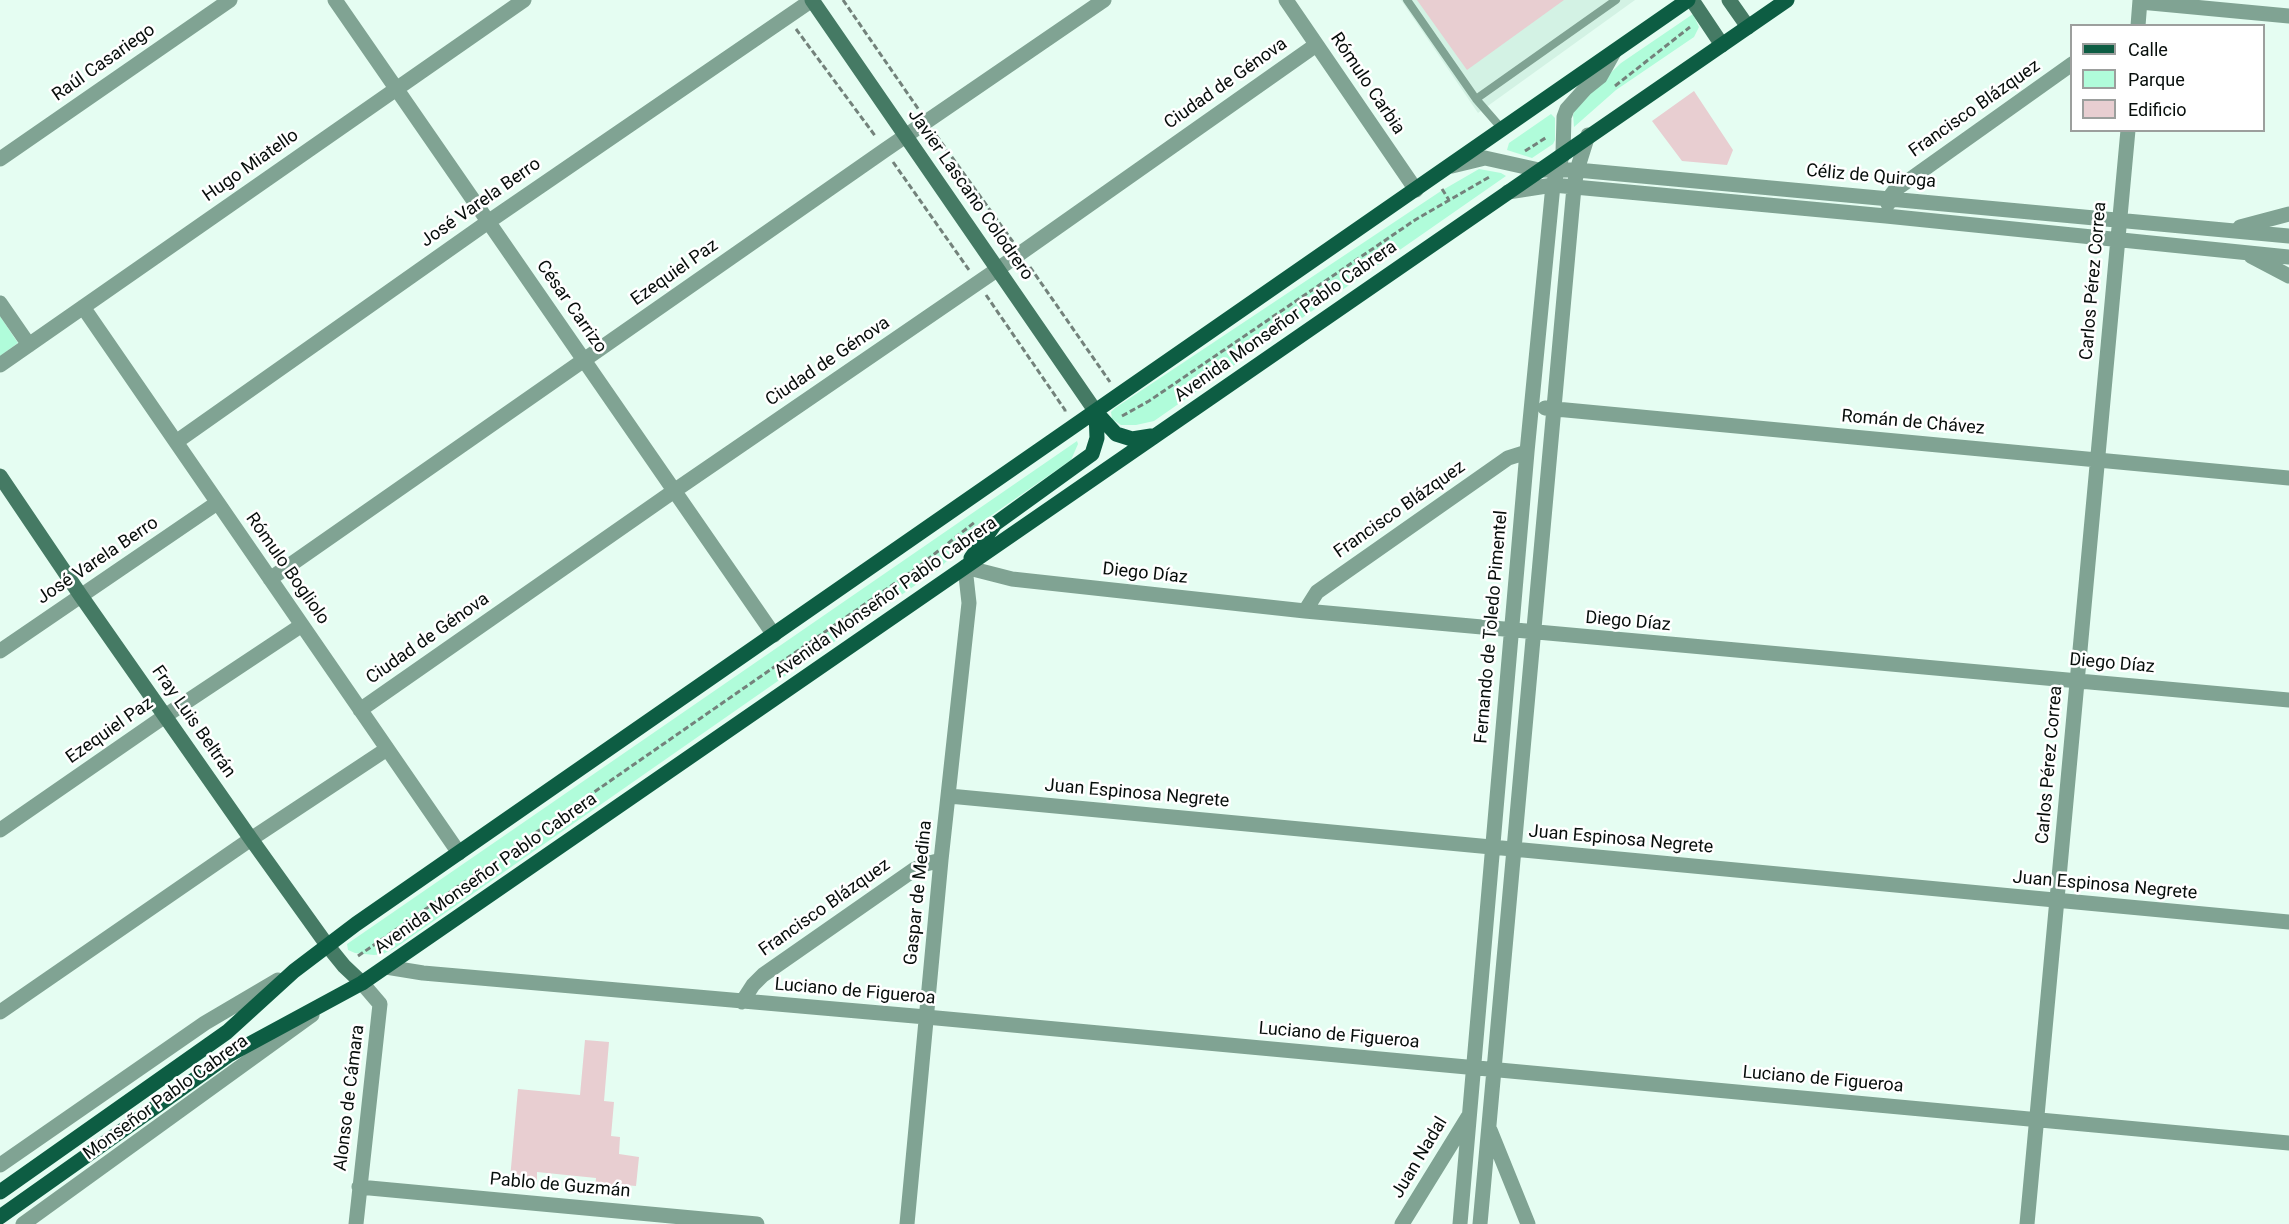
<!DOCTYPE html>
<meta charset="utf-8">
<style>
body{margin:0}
#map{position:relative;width:2289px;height:1224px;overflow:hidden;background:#e5fdf2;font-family:Roboto,sans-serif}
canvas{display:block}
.legend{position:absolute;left:2070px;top:24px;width:195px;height:108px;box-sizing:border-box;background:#fff;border:2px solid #9c9f9d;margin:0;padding:8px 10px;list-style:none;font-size:18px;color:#070e0b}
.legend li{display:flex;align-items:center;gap:12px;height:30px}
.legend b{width:30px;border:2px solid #9c9f9d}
</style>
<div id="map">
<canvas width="2289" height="1224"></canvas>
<ul class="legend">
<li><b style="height:8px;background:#0d5d43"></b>Calle</li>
<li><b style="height:16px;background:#b0fcda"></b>Parque</li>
<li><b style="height:16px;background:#e8ced1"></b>Edificio</li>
</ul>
</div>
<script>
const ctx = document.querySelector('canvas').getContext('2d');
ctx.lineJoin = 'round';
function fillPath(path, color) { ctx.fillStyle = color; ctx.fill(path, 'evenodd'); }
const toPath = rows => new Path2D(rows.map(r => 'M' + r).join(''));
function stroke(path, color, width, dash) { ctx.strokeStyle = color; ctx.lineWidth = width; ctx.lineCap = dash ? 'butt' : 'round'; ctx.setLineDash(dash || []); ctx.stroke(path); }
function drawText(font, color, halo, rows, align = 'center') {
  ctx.font = font + ' Roboto,sans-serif'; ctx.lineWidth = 5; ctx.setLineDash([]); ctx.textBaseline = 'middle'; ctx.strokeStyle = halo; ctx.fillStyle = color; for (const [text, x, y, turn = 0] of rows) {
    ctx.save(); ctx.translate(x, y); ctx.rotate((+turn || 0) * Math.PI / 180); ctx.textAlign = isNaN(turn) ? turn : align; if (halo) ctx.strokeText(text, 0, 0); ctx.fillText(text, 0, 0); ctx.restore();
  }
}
fillPath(toPath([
 [1401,0,1635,0,1478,113]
]), '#d3f2e4');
fillPath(toPath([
 [1693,14,1699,27,1694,37,1616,90,1574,127,1573,115,1577,105,1621,63],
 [1551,114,1555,118,1555,140,1553,144,1532,158,1507,150,1509,143],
 [1479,169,1501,173,1506,176,1154,421,1136,425,1121,425,1112,419,1111,412,1115,408,1441,191],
 [0,316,18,343,0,356],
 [1077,441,1078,444,1071,460,989,517,940,568,395,948,383,954,374,955,355,953,348,950,347,944]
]), '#b0fcda');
fillPath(toPath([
 [1417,0,1564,0,1467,70],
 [1694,91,1733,150,1727,165,1682,161,1652,121],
 [585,1040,609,1042,604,1101,614,1102,611,1136,620,1137,619,1154,639,1157,636,1186,613,1184,612,1193,595,1191,596,1178,537,1172,537,1182,510,1179,518,1089,580,1095]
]), '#e8ced1');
stroke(toPath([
 [843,0,919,110],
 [796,29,876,137],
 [1615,86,1690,27],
 [936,135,1013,242],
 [1525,151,1547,137],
 [893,162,969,270],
 [1442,189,1449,200],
 [1030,267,1110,382],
 [986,295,1065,410,1065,413],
 [1122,416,1149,401,1415,220,1491,176],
 [358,956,914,570,975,522]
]), '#73827b', 3, [6, 3]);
stroke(toPath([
 [1407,0,1476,99],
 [1503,130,1476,99,1616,0]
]), '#80a393', 8);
stroke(toPath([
 [335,0,774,635],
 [1286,0,1416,190],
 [2140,2,2289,16],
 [2138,26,2140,0],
 [0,159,230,0],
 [1452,166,1485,158,1539,170,1577,170,2289,236],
 [1508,192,1553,185,1886,216,2289,257],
 [1888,204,1889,198,1895,190,2072,64],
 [2240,227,2289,214],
 [2251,256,2289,276],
 [0,303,29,345],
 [83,307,459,853],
 [0,365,524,0],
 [1545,408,2289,478],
 [176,442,488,222,812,0],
 [270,579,885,150,1104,0],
 [1305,611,1317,592,1508,458,1527,452],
 [0,651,217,503],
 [360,710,674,491,998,269,1316,45],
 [949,796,2289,922],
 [0,830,165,716,302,625],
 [386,967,423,973,926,1017,2289,1143],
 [742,1002,753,985,763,975,915,869,926,864,941,860],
 [0,1012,251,839,387,749],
 [1490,1130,1528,1224],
 [0,1165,205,1023,278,980],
 [359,1187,757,1224],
 [23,1224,312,1015],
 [356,1224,380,1004,362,983],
 [907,1224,941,860,969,603,965,567,1012,579,1305,611,2289,700],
 [1402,1224,1468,1117],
 [1460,1224,1527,452,1553,185,1563,153,1564,117,1567,109,1585,89,1600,77,1614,52],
 [1480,1224,1574,187,1577,170,1588,135],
 [2027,1224,2128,130]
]), '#80a393', 15);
stroke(toPath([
 [812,0,1096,412],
 [1692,0,1722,45],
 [1729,0,1748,27],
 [0,476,81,596,251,839,327,945,344,966,362,983]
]), '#457a64', 15);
stroke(toPath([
 [1096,412,1116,434,1132,439,1151,436],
 [971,558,995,524,1092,454,1097,438,1096,412],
 [0,1192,227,1032,294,971,356,924,1688,0],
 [0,1217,229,1055,362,983,1787,0]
]), '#0d5d43', 15);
drawText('18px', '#070e0b', '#fff', [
 ["Raúl Casariego",104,63,-35],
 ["Ciudad de Génova",1226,84,-35],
 ["Rómulo Carbia",1367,84,56],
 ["Francisco Blázquez",1975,109,-35],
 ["Hugo Miatello",251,166,-35],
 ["Céliz de Quiroga",1871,177,5],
 ["Javier Lascano Colodrero",970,195,55],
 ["José Varela Berro",481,203,-35],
 ["Ezequiel Paz",675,273,-35],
 ["Carlos Pérez Correa",2094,281,-85],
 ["César Carrizo",571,307,55],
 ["Avenida Monseñor Pablo Cabrera",1286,322,-35],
 ["Ciudad de Génova",828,362,-34],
 ["Román de Chávez",1913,423,5],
 ["Francisco Blázquez",1400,510,-35],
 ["José Varela Berro",98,561,-34],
 ["Rómulo Bogliolo",287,569,55],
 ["Diego Díaz",1145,574,6],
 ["Avenida Monseñor Pablo Cabrera",886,598,-35],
 ["Diego Díaz",1628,622,5],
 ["Fernando de Toledo Pimentel",1492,627,-85],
 ["Ciudad de Génova",428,639,-35],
 ["Diego Díaz",2112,664,5],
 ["Fray Luis Beltrán",193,722,55],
 ["Ezequiel Paz",110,731,-35],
 ["Carlos Pérez Correa",2050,765,-85],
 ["Juan Espinosa Negrete",1137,794,5],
 ["Juan Espinosa Negrete",1621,840,5],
 ["Avenida Monseñor Pablo Cabrera",486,874,-35],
 ["Juan Espinosa Negrete",2105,886,5],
 ["Gaspar de Medina",919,893,-84],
 ["Francisco Blázquez",825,908,-35],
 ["Luciano de Figueroa",855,992,5],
 ["Luciano de Figueroa",1339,1036,5],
 ["Luciano de Figueroa",1823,1080,5],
 ["Monseñor Pablo Cabrera",166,1098,-36],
 ["Alonso de Cámara",350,1098,-83],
 ["Juan Nadal",1420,1158,-59],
 ["Pablo de Guzmán",560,1186,5]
]);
</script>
